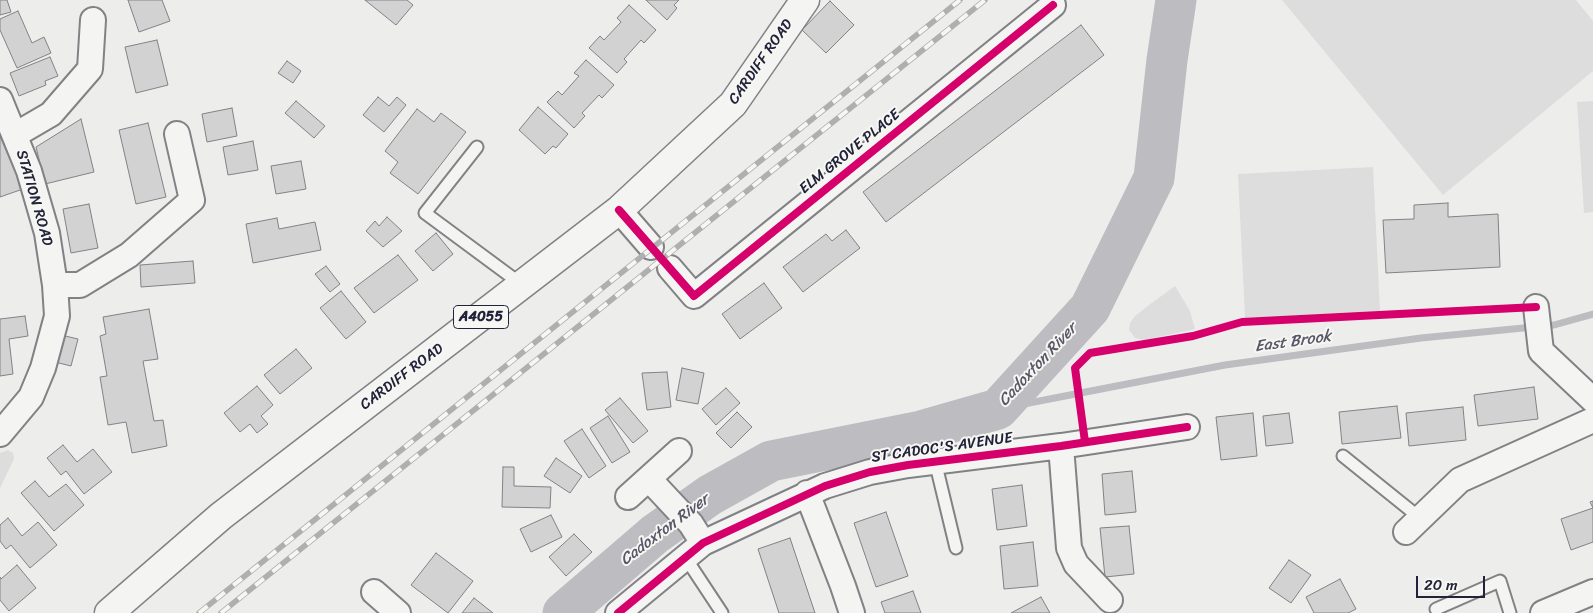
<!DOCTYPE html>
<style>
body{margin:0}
#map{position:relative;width:1593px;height:613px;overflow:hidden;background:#ededec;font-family:Sriracha,sans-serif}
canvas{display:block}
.scale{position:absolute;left:1416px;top:576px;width:69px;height:22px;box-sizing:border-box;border:2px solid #22223b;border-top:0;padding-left:6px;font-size:15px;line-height:18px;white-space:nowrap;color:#22223b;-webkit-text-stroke:4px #f6f6f2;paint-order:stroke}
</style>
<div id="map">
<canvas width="1593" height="613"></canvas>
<div class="scale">20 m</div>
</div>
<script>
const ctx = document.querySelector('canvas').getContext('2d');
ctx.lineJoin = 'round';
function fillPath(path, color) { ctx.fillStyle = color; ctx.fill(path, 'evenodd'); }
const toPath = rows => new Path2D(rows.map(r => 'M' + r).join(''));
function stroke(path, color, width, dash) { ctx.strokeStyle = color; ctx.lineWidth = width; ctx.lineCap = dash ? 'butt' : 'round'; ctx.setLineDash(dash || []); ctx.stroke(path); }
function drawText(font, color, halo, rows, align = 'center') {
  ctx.font = font + ' Sriracha,sans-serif'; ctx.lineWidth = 4; ctx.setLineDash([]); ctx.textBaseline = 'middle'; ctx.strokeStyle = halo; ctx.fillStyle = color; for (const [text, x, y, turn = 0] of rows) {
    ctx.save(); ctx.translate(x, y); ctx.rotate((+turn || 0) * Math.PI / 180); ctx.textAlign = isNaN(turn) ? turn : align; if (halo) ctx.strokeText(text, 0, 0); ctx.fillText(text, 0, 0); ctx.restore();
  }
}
fillPath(toPath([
 [1282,0,1576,0,1593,21,1593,71,1443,195],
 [1593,101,1593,212,1584,213,1577,102],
 [1373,167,1380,311,1245,318,1238,174],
 [1175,286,1190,311,1195,329,1145,340,1135,338,1129,330,1130,323,1135,316,1149,305],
 [8,450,13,453,14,459,0,488,0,453]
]), '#ddd');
stroke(toPath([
 [998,409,1225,365,1421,338,1554,325,1593,314]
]), '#bcbcc1', 7);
stroke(toPath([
 [563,613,655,534,710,495,771,461,921,431,998,409,1090,308,1154,178,1167,60,1176,0]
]), '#bcbcc1', 41);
const building = toPath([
 [0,0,7,0,11,12,0,15,0,0],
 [128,0,162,0,170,21,139,32,128,0],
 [365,0,407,0,413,5,396,25,365,0],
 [646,0,679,0,674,5,677,8,667,20,646,0],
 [830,1,854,25,826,53,802,30,830,1],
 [629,5,656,30,644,43,641,40,624,59,627,62,617,73,589,48,600,36,604,40,621,22,617,18,629,5],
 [18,11,32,43,44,37,51,53,17,68,0,30,0,19,18,11],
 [1081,25,1104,55,886,222,863,192,1081,25],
 [157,40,168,85,136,93,125,47,157,40],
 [50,57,58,76,45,81,46,85,19,96,10,73,50,57],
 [586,60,614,85,602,98,599,95,582,113,585,116,574,128,547,102,558,91,562,95,579,76,574,73,586,60],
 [287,61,301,71,293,83,278,73,287,61],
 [378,97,389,106,397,97,406,105,384,132,363,115,378,97],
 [296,101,325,126,314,138,285,113,296,101],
 [538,107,568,134,556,148,553,146,545,154,519,130,538,107],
 [232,108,237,136,207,142,202,114,232,108],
 [417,109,434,122,441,113,466,132,418,194,390,173,398,162,385,151,417,109],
 [81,119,94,172,45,184,36,147,81,119],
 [148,123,166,197,136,204,119,130,148,123],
 [0,136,23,189,0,197,0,136],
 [253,141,258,170,228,175,223,147,253,141],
 [301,161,306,189,276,194,271,166,301,161],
 [1448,203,1448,217,1498,214,1500,267,1386,273,1383,220,1414,219,1414,205,1448,203],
 [89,204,98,248,71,253,63,209,89,204],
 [387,217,402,231,383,247,366,231,375,221,379,226,387,217],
 [277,218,279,229,315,222,321,250,253,263,246,224,277,218],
 [846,230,860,248,803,292,783,267,826,234,832,241,846,230],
 [436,233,453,254,433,271,415,251,436,233],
 [398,255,418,280,374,313,354,288,398,255],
 [193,261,195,283,141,287,140,265,193,261],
 [326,266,340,284,330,292,315,274,326,266],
 [764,283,782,308,740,339,722,314,764,283],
 [341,291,366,322,346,339,320,308,341,291],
 [149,309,158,359,143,361,154,421,163,420,167,446,132,453,126,422,108,425,100,377,107,376,100,336,106,334,103,317,149,309],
 [25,316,28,336,9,339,13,374,0,376,0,319,25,316],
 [61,335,78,339,71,366,55,362,61,335],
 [296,349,312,368,280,394,264,375,296,349],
 [682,368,704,373,698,404,676,400,682,368],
 [667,372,671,407,647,410,642,373,667,372],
 [257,386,273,405,261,416,268,424,257,433,250,424,240,432,224,413,257,386],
 [1534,387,1538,419,1478,426,1474,395,1534,387],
 [726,388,740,403,716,425,702,409,726,388],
 [620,398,648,431,633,443,605,410,620,398],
 [1397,406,1401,438,1342,444,1339,412,1397,406],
 [1463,407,1466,440,1409,446,1406,413,1463,407],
 [737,412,752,427,731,448,716,433,737,412],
 [1253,413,1257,456,1221,460,1216,417,1253,413],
 [1289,413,1293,443,1266,446,1263,416,1289,413],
 [608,416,630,452,612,463,590,428,608,416],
 [582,429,606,466,589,478,564,441,582,429],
 [63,445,77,462,93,449,112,472,84,494,66,471,61,475,47,458,63,445],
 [556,458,582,476,570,493,544,476,556,458],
 [503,467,514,467,514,486,551,487,550,508,502,507,503,467],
 [1132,471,1136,512,1105,515,1102,474,1132,471],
 [35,481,49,497,66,484,84,505,54,531,21,493,35,481],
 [1022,485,1027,526,997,530,992,489,1022,485],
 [1593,501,1593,542,1571,550,1561,519,1593,508,1590,502,1593,501],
 [886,512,908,576,876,587,854,523,886,512],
 [551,515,562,537,531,552,520,529,551,515],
 [8,518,22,536,38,522,57,545,30,568,11,545,6,549,0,541,0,525,8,518],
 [1129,526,1134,574,1105,577,1100,528,1129,526],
 [574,534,592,552,566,576,549,557,574,534],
 [790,538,815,613,779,613,758,549,790,538],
 [1033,542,1038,586,1004,589,1000,546,1033,542],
 [436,553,473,581,448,613,411,585,436,553],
 [1289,560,1311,575,1291,603,1269,588,1289,560],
 [17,565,36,588,9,611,0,600,0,577,1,579,17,565],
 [1340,579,1356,609,1348,613,1314,613,1306,597,1340,579],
 [913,591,921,613,885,613,881,602,913,591],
 [1041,597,1050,613,1011,613,1041,597],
 [474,598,493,613,462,613,474,598]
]);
fillPath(building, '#d2d2d3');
stroke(building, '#828286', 1);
const service = toPath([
 [477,147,425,213,521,284],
 [1343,456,1420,518],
 [935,461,956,548],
 [685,557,722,613],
 [1436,609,1500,581,1510,613]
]);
const minor = toPath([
 [0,100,29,171,47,233,55,285,57,316,43,368,31,397,0,434],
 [15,135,51,114,90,69,93,20],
 [619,210,651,247],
 [670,268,694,296,1053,5],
 [55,285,80,285,129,255,192,200,177,134],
 [1536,307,1541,351,1593,400],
 [1061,446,1069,548,1076,564,1110,600],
 [649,479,691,524,703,543],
 [807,493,843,586,852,613],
 [628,497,679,451],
 [1406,532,1460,480,1593,420],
 [374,592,398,613],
 [618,613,703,543,825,486,870,472,908,465,1061,446,1187,427],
 [1543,613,1593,592]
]);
const primary = toPath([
 [109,613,221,516,619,210,733,104,805,0]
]);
stroke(service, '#828286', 15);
stroke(minor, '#828286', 28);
stroke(primary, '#828286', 31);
stroke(service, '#f4f4f2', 11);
stroke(minor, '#f4f4f2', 24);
stroke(primary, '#f4f4f2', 28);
const rail = toPath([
 [199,613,960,0],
 [221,613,985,0]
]);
stroke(rail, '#afafb0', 5.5);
stroke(rail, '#f6f6f2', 4, [11]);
stroke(toPath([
 [619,210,694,296,1053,5],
 [1085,442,1075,368,1090,353,1193,336,1242,322,1536,307],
 [618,613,703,543,825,486,870,472,908,465,1061,446,1187,427]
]), '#d6006c', 8);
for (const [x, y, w] of [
 [481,317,55]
]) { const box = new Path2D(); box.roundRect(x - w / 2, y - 11.5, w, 23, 4); ctx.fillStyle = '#f6f6f2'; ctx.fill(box); stroke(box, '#22223b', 1); }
drawText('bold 14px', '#22223b', null, [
 ["A4055",481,317]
]);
drawText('15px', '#22223b', '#f6f6f2', [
 ["CARDIFF ROAD",761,62,-55],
 ["ELM GROVE PLACE",850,152,-39],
 ["STATION ROAD",34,198,74],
 ["CARDIFF ROAD",402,377,-37],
 ["ST CADOC'S AVENUE",942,448,-8]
]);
drawText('italic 16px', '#575769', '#f6f6f2', [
 ["East Brook",1293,342,-8],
 ["Cadoxton River",1038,365,-47],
 ["Cadoxton River",665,530,-37]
]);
</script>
